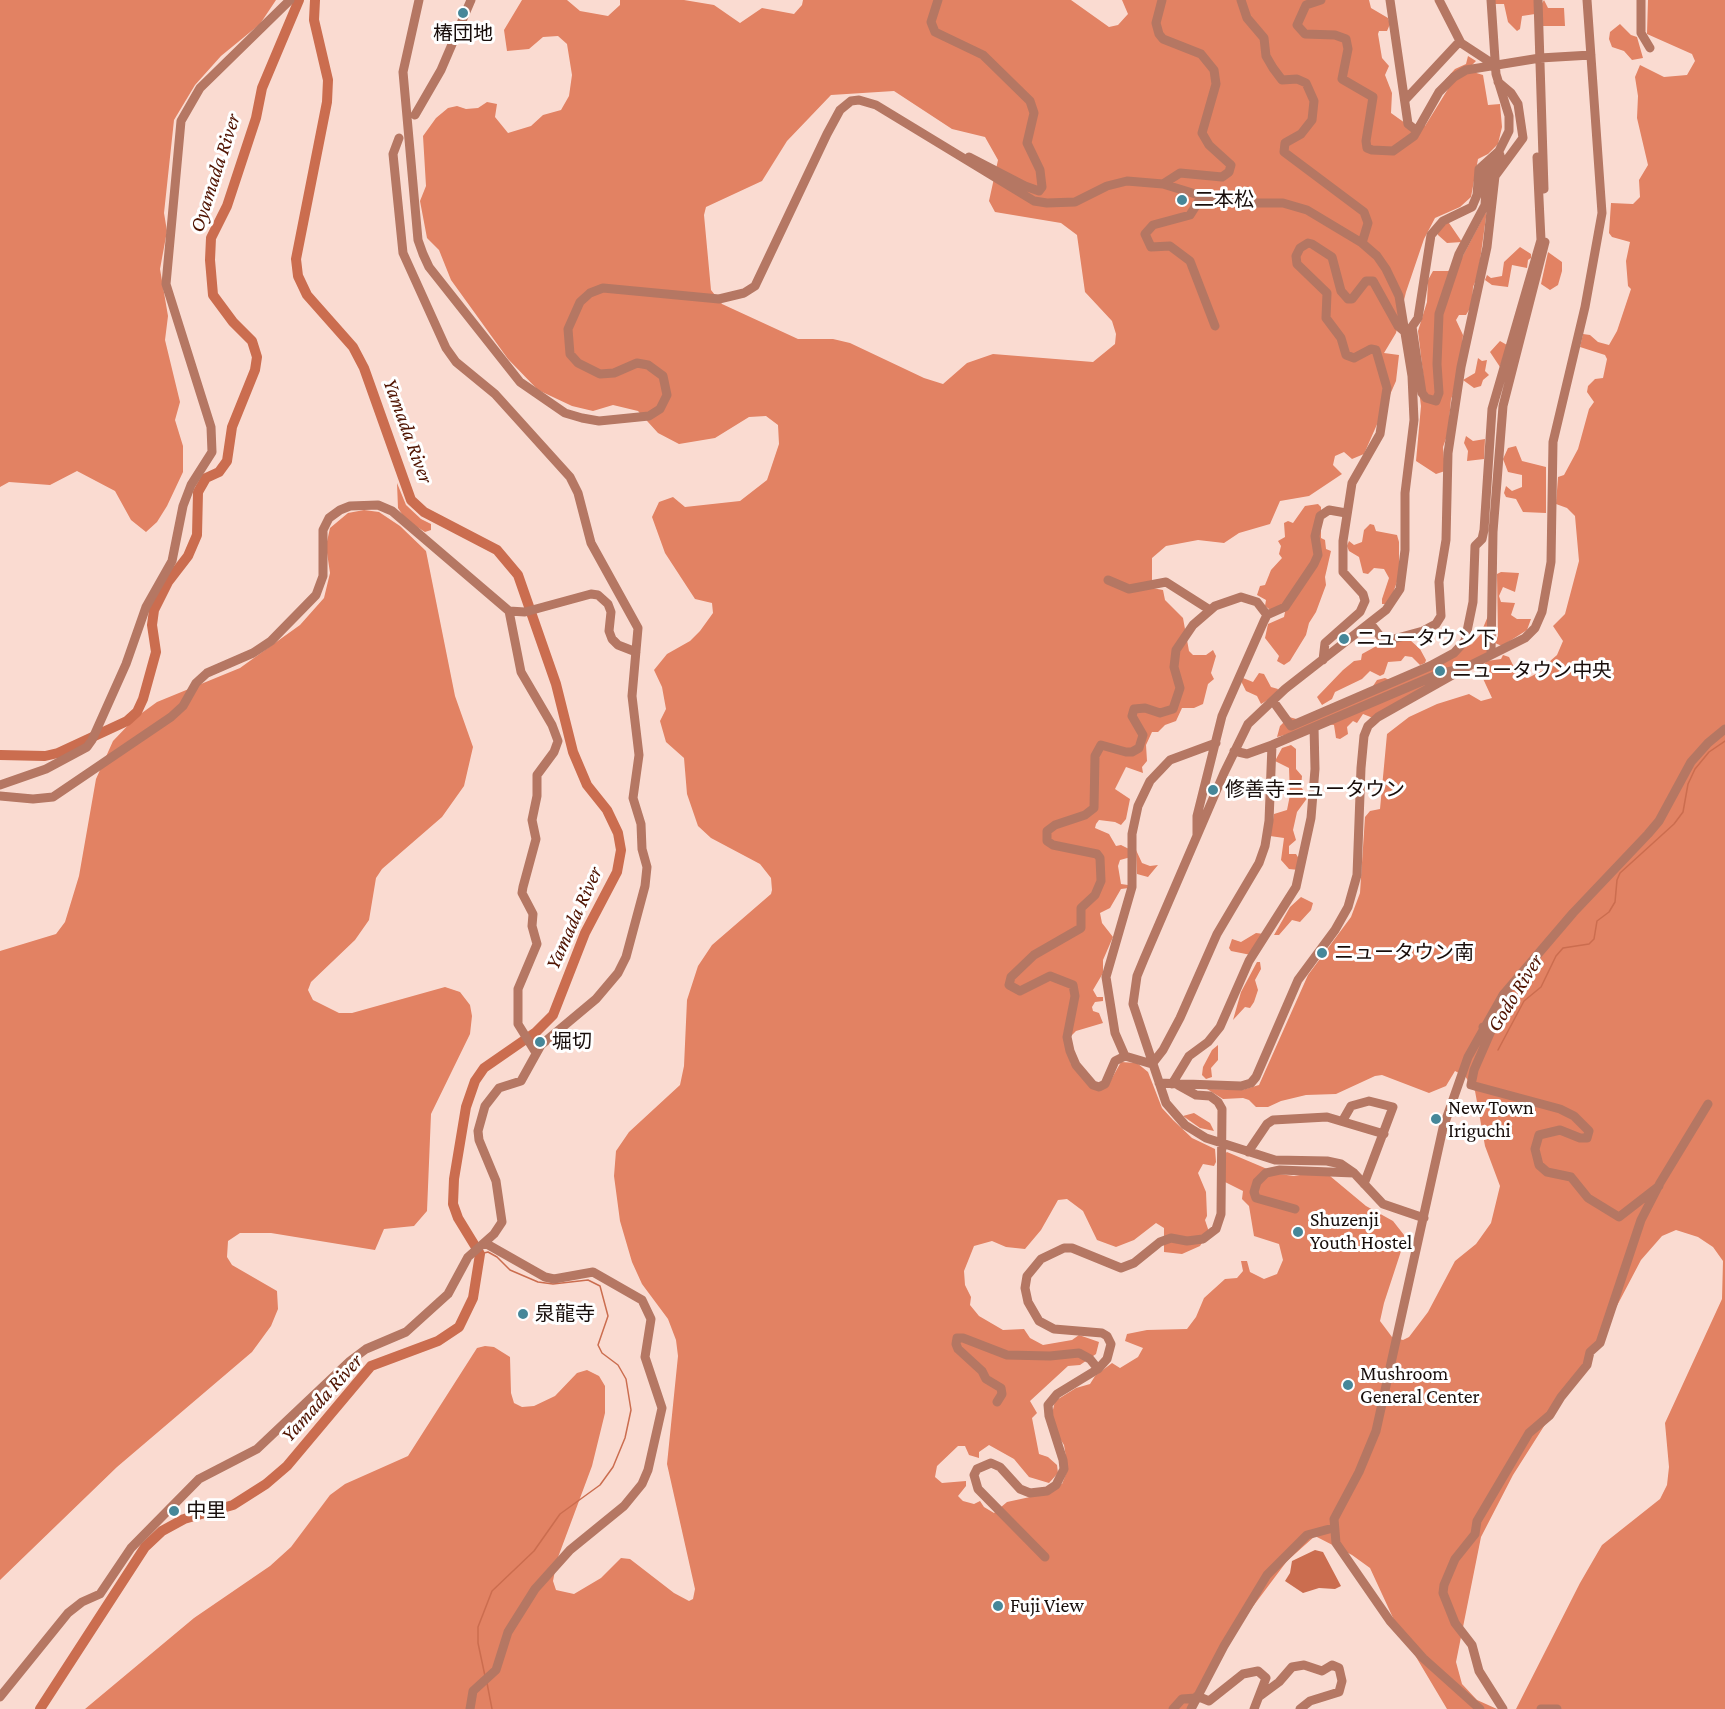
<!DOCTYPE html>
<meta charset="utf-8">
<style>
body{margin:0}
canvas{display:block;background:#fadbd1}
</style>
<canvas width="1725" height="1709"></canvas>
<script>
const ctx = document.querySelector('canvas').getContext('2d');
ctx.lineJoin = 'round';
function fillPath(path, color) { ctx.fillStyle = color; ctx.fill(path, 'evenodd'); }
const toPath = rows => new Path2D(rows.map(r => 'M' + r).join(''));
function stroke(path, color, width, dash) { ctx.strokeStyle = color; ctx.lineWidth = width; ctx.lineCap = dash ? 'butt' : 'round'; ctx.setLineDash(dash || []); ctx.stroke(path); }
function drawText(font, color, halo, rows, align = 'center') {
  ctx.font = font + ' "Crimson Pro","Noto Sans JP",serif'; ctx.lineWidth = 6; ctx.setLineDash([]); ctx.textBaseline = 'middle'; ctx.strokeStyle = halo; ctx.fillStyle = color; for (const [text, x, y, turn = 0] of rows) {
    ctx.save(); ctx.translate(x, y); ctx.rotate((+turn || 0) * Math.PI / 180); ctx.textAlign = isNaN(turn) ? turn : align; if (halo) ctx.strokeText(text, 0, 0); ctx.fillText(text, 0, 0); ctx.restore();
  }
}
fillPath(toPath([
 [0,0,276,0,260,24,221,56,195,85,174,120,164,213,167,231,160,269,168,316,165,340,180,402,175,420,183,446,183,472,167,506,157,522,146,532,131,520,115,491,77,471,50,485,9,482,0,487],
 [522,0,567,0,580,11,608,16,620,5,620,0,684,0,714,5,740,23,762,8,794,14,802,5,803,0,1071,0,1109,27,1118,25,1128,14,1122,0,1369,0,1371,8,1388,18,1390,24,1387,31,1379,31,1378,34,1382,58,1389,66,1385,75,1392,93,1391,113,1405,123,1425,126,1448,89,1445,80,1455,69,1466,64,1468,56,1476,61,1470,67,1470,71,1483,75,1488,105,1500,104,1502,127,1498,144,1488,154,1478,159,1471,197,1460,207,1435,218,1424,239,1406,292,1396,333,1384,353,1399,355,1396,381,1364,454,1352,459,1344,452,1335,456,1333,465,1342,474,1309,496,1280,501,1270,524,1239,533,1224,543,1198,540,1166,546,1152,558,1152,588,1163,590,1165,600,1183,618,1189,651,1193,655,1206,655,1213,650,1216,656,1211,673,1214,679,1208,684,1203,704,1194,708,1182,708,1176,721,1165,725,1158,732,1152,732,1146,745,1147,761,1142,767,1143,773,1126,767,1115,789,1130,799,1126,819,1121,825,1115,822,1099,820,1096,824,1095,828,1109,834,1116,846,1121,845,1131,850,1131,857,1120,860,1118,866,1121,884,1128,885,1129,888,1121,889,1110,908,1100,913,1102,923,1113,937,1103,960,1103,973,1093,990,1097,997,1103,997,1103,1001,1095,1002,1092,1007,1093,1011,1099,1013,1103,1023,1076,1031,1065,1042,1071,1064,1089,1085,1107,1087,1121,1062,1137,1063,1148,1072,1162,1108,1173,1120,1192,1138,1215,1149,1216,1162,1214,1166,1203,1164,1198,1173,1206,1192,1207,1216,1205,1220,1209,1232,1200,1246,1182,1254,1164,1252,1164,1228,1156,1223,1134,1240,1116,1247,1097,1240,1083,1211,1067,1199,1058,1200,1041,1230,1025,1249,1006,1247,992,1241,974,1246,964,1271,965,1285,971,1297,970,1305,979,1316,1003,1330,1024,1329,1030,1338,1043,1345,1072,1340,1079,1335,1099,1342,1096,1354,1080,1365,1068,1366,1030,1401,1037,1413,1032,1418,1039,1454,1048,1457,1057,1465,1058,1473,1049,1483,1029,1477,1014,1459,989,1445,979,1452,979,1458,969,1455,965,1446,958,1446,937,1466,935,1477,942,1483,966,1481,966,1486,958,1496,963,1501,974,1504,980,1501,984,1507,994,1513,1007,1502,1030,1497,1051,1485,1062,1484,1068,1469,1064,1445,1057,1434,1052,1414,1055,1401,1076,1388,1090,1384,1095,1376,1112,1363,1120,1368,1138,1357,1143,1348,1125,1341,1127,1334,1147,1330,1187,1329,1196,1317,1204,1298,1225,1279,1237,1278,1243,1271,1241,1261,1247,1261,1250,1272,1264,1279,1277,1274,1283,1260,1279,1244,1254,1236,1249,1206,1242,1199,1243,1191,1225,1182,1223,1155,1227,1152,1279,1174,1294,1176,1318,1172,1330,1176,1366,1206,1393,1221,1404,1235,1404,1242,1384,1303,1380,1321,1392,1337,1403,1340,1409,1337,1428,1312,1455,1261,1476,1244,1491,1223,1500,1186,1485,1146,1475,1091,1465,1076,1455,1071,1446,1086,1429,1093,1382,1075,1375,1076,1336,1094,1306,1095,1281,1101,1268,1107,1256,1107,1249,1100,1243,1098,1223,1099,1207,1089,1242,1090,1259,1085,1308,975,1351,917,1360,893,1365,817,1370,811,1380,809,1387,734,1409,717,1437,704,1469,694,1481,701,1492,698,1479,670,1487,661,1501,659,1503,655,1509,657,1515,669,1528,678,1547,668,1549,662,1557,655,1563,641,1553,626,1565,614,1579,561,1575,516,1567,508,1556,504,1558,477,1564,475,1578,449,1589,409,1594,402,1587,392,1588,386,1595,379,1603,378,1607,359,1605,355,1580,347,1583,334,1590,335,1598,342,1609,345,1617,331,1631,289,1628,286,1626,261,1630,242,1612,237,1609,233,1611,203,1633,204,1640,197,1639,180,1648,165,1637,118,1638,96,1635,77,1640,65,1664,77,1687,75,1695,61,1692,54,1647,34,1648,0,1725,0,1725,1709,1516,1709,1580,1583,1602,1545,1660,1499,1667,1485,1669,1467,1665,1423,1722,1299,1723,1261,1713,1247,1698,1237,1676,1230,1662,1236,1641,1260,1600,1338,1513,1475,1481,1537,1456,1662,1462,1684,1477,1700,1497,1709,1447,1709,1394,1620,1370,1568,1352,1555,1315,1536,1287,1561,1251,1609,1209,1675,1195,1709,85,1709,194,1618,270,1566,291,1547,330,1495,345,1484,408,1456,477,1348,485,1346,494,1347,510,1357,511,1393,514,1403,522,1407,534,1406,555,1396,577,1373,587,1370,599,1376,605,1386,605,1413,592,1466,557,1560,553,1581,556,1590,574,1594,601,1578,621,1558,630,1559,674,1593,689,1601,693,1599,695,1589,667,1464,678,1356,676,1340,668,1319,642,1284,632,1262,620,1221,614,1176,616,1151,629,1132,680,1085,684,1066,687,1000,698,966,712,945,771,894,772,890,771,878,760,864,711,838,698,826,687,794,684,758,666,742,660,721,666,709,662,687,654,670,667,654,690,641,700,631,713,613,712,603,695,599,665,553,652,517,659,502,673,497,685,507,740,501,767,480,779,444,778,425,766,416,749,417,715,438,679,444,658,433,638,411,613,405,593,411,572,406,538,390,508,359,451,280,439,250,427,238,420,201,426,186,423,136,436,118,448,108,457,106,466,109,478,108,487,102,497,104,495,117,508,133,531,126,543,115,561,110,569,96,572,75,567,44,558,36,543,37,529,49,507,51,504,30],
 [894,91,952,129,985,137,998,160,989,201,995,212,1061,223,1077,235,1085,292,1112,321,1116,334,1115,344,1093,362,993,354,967,363,943,384,924,378,850,343,833,339,798,339,722,304,711,290,704,215,706,207,762,181,787,141,831,95],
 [1493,0,1534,0,1535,14,1522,16,1520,29,1517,31,1508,22,1504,4,1495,4],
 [1544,0,1548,8,1564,8,1565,26,1543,26,1541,5],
 [1620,24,1631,35,1637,37,1643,58,1632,60,1624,51,1612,47,1609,39,1610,32],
 [1487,210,1478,275,1473,287,1472,305,1466,315,1459,315,1456,320,1463,335,1462,345,1457,384,1451,399,1448,433,1443,447,1445,471,1436,474,1416,461,1421,406,1419,391,1424,381,1418,331,1427,302,1428,280,1433,271,1448,271,1457,267],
 [1446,223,1449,223,1462,242,1447,243,1438,235,1437,232],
 [1520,247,1531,254,1531,258,1528,260,1527,268,1512,265,1508,287,1492,285,1485,280,1487,275,1491,278,1502,276,1504,262],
 [1548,252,1562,262,1562,271,1558,285,1550,290,1541,284],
 [1500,341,1507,345,1500,367,1490,352],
 [1478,358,1482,361,1487,360,1485,371,1489,375,1483,380,1481,386,1474,388,1463,380,1475,373],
 [1466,436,1473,441,1485,439,1484,459,1467,461,1468,451,1464,443],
 [1516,446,1522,461,1546,467,1546,513,1523,512,1516,499,1506,497,1504,493,1506,486,1512,491,1522,487,1522,475,1508,472,1503,459,1508,448],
 [397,483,406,505,421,519,431,524,431,530,425,532,406,520,398,508],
 [1318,504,1321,507,1321,538,1325,540,1326,549,1331,551,1325,577,1326,585,1316,612,1309,623,1306,635,1290,661,1284,665,1277,661,1279,656,1265,638,1268,624,1284,617,1285,612,1269,609,1265,606,1266,600,1257,595,1260,586,1265,585,1271,570,1282,558,1279,554,1281,546,1278,541,1285,537,1284,523,1288,521,1293,523,1305,506],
 [364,510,379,512,400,526,426,551,455,696,473,747,464,786,442,817,382,869,376,878,369,920,355,940,311,982,308,990,313,1000,339,1013,352,1013,445,987,460,992,470,1005,472,1016,470,1034,431,1114,427,1211,414,1226,384,1229,375,1250,271,1233,240,1233,228,1241,227,1257,232,1265,277,1291,278,1309,271,1326,252,1352,117,1467,0,1580,0,951,56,934,65,922,79,876,96,779,113,741,135,718,157,702,240,668,300,625,324,598,330,573,326,546,330,528,348,513],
 [1370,524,1374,525,1376,531,1397,535,1399,542,1399,576,1392,596,1385,604,1382,604,1382,599,1389,578,1384,569,1374,568,1368,574,1363,573,1359,557,1349,551,1347,546,1349,541,1354,545,1362,542,1364,530],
 [1501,572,1519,573,1515,592,1503,587,1499,596,1501,602,1515,603,1511,615,1517,619,1531,619,1527,630,1502,646,1495,643,1498,636,1497,574],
 [1488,616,1490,649,1486,654,1468,664,1453,664,1450,674,1373,718,1363,714,1357,723,1353,721,1347,727,1348,734,1340,739,1336,738,1334,725,1327,724,1277,737,1280,726,1289,717,1300,720,1371,689,1377,680,1385,678,1394,682,1472,644,1480,635],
 [1410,640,1420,649,1426,660,1425,663,1420,665,1412,657,1405,656,1401,661,1388,662,1384,674,1380,676,1370,671,1362,679,1335,692,1332,699,1322,705,1317,697,1343,670,1354,661,1361,660,1362,654,1382,643],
 [1259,673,1264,674,1271,687,1278,689,1276,695,1261,704,1257,696,1246,691,1241,681,1243,678,1253,682],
 [1291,745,1296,749,1296,769,1302,776,1301,787,1308,797,1297,812,1293,830,1296,840,1289,846,1289,854,1296,854,1301,862,1299,870,1289,869,1281,860,1284,838,1270,836,1274,814,1287,810,1290,795,1289,768,1275,761,1282,748],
 [1136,850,1142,863,1150,866,1158,865,1148,877,1137,874],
 [1301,897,1313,903,1311,910,1300,922,1292,920,1279,935,1274,935,1290,907],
 [1256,933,1264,934,1251,955,1231,951,1229,948,1232,939,1241,942],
 [1257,962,1260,962,1261,969,1255,980,1258,990,1254,1002,1250,1008,1245,1007,1233,1020,1241,992],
 [1218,1045,1218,1060,1211,1068,1212,1077,1206,1079,1202,1075,1203,1067,1212,1050],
 [1194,1113,1210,1123,1214,1131,1200,1128,1183,1116]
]), '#e28263');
fillPath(toPath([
 [1315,1550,1323,1552,1341,1586,1335,1589,1319,1588,1303,1593,1285,1581,1290,1573,1292,1561]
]), '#cb6d4f');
stroke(toPath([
 [1498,1050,1524,1001,1541,987,1556,956,1563,948,1589,944,1594,939,1597,921,1609,912,1615,902,1617,880,1620,873,1674,824,1683,812,1688,784,1695,769,1709,752,1725,741],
 [480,1254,488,1252,497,1257,510,1270,538,1282,553,1284,588,1280,600,1286,608,1316,598,1345,602,1353,618,1365,626,1379,631,1410,625,1438,613,1467,600,1485,560,1514,534,1551,492,1591,478,1627,478,1643,485,1676],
 [487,1683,492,1709]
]), '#cb6d4f', 1.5);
stroke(toPath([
 [0,755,45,756,58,753,127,721,137,712,143,699,156,652,152,625,154,610,168,582,188,556,197,535,198,492,206,478,219,472,227,461,232,427,255,370,257,357,252,341,233,322,213,295,210,260,211,238,227,206,256,118,262,88,299,0],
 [40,1709,145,1547,162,1531,184,1519,233,1505,266,1484,287,1466,371,1366,438,1341,459,1327,473,1298,480,1254,458,1218,453,1204,454,1179,466,1107,475,1081,484,1068,536,1032,553,1015,585,933,617,872,621,850,618,833,607,810,587,785,573,752,556,684,518,575,497,550,424,512,411,500,364,368,353,347,307,295,298,276,296,259,327,102,328,80,314,20,315,0]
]), '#cb6d4f', 10);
stroke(toPath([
 [419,0,403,72,418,240,423,254,429,267,520,382,565,413,582,418,599,421,649,416,660,409,667,395,663,376,648,365,637,363,614,373,600,374,578,363,570,354,568,329,580,302,590,293,603,288,719,299,744,293,755,286,827,134,840,110,851,101,859,100,876,105,1034,201,1047,203,1075,202,1107,186,1127,181,1163,184,1202,196,1243,203,1283,203,1307,210,1362,243,1377,256,1386,269,1399,296,1412,376,1414,420,1405,493,1405,550,1400,589,1386,610,1285,689,1248,724,1224,773,1144,959,1137,976,1133,1004,1166,1103,1185,1125,1206,1138,1275,1160,1327,1161,1341,1164,1354,1173,1383,1204,1424,1218],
 [938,0,931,22,935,32,983,55,1030,101,1034,113,1027,143,1040,170,1042,187,1039,191,1025,186,969,157],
 [1162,0,1156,23,1159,34,1163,39,1201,54,1214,70,1216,84,1202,133,1209,145,1231,165,1229,172,1222,177,1180,173,1163,184],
 [1241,0,1247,18,1264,38,1266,56,1273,68,1282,80,1297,79,1306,83,1314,101,1312,120,1301,134,1285,143,1284,152,1364,212,1368,223,1362,243],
 [1321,0,1306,5,1297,25,1305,34,1335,35,1346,39,1348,49,1342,79,1373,97,1366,141,1367,148,1372,150,1393,151,1414,136,1439,92,1454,77,1466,70,1540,58,1591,55],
 [1390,0,1408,124,1417,131],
 [1439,0,1461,43,1493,64],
 [1538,0,1544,189],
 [1641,0,1641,33,1650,48],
 [1405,100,1460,41],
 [415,115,441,70,471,0],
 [1202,196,1190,215,1153,225,1145,234,1151,247,1170,246,1190,261,1215,326],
 [1412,327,1422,393,1426,398,1436,401,1439,393,1437,364,1439,314,1459,254,1485,205,1487,173,1500,155],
 [1404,331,1411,328,1418,318,1431,235,1443,221,1472,207,1477,195,1479,169,1499,151,1509,131,1509,116,1496,74,1491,0],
 [1108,580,1129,589,1166,582,1210,610],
 [509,611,521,672,552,725,558,741,554,752,537,775,537,796,532,820,536,839,523,887,522,893,533,914,532,926,537,944,518,989,518,1024,536,1053],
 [1370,623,1380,636,1390,640,1423,631,1436,624,1441,616,1439,582,1446,540,1448,453,1461,367,1487,247,1495,176,1523,138,1518,104,1511,93,1498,82],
 [1491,654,1493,532,1503,406,1545,242],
 [1323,660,1325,643,1360,612,1365,601,1363,594,1343,572,1343,541,1352,483,1380,434,1387,388,1376,350,1371,349,1354,358,1346,355,1341,338,1326,318,1327,293,1297,264,1296,256,1300,248,1308,243,1312,244,1332,257,1341,291,1348,299,1352,299,1366,281,1373,281,1398,326,1404,331],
 [1273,701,1291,726,1430,666,1454,653,1465,641,1473,602,1475,546,1482,539,1484,530,1492,409,1541,240,1537,157],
 [1234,751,1247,754,1272,745,1439,674,1460,669],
 [0,785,46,769,87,747,92,740,126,664,146,607,172,561,183,506,191,485,212,452,211,427,166,284,181,121,200,88,290,0],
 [0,796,33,799,53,797,171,717,183,706,196,683,207,673,253,653,271,641,316,595,323,576,323,530,329,518,340,510,350,506,378,505,392,511,509,611,525,612,591,594,598,595,608,604,611,612,609,631,612,639,618,645,636,652],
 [1197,835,1197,816,1222,716,1264,621,1267,615,1285,607,1314,564,1318,555,1315,536,1320,516,1329,510,1346,513],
 [1483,1027,1491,1031,1474,1070,1471,1085,1560,1109,1574,1116,1589,1131,1587,1138,1580,1138,1560,1130,1539,1135,1535,1149,1539,1165,1547,1172,1571,1177,1588,1198,1619,1217,1659,1186],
 [1125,1056,1115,1033,1106,977,1132,887,1132,834,1138,806,1150,781,1170,760,1216,743],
 [1152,1064,1125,1056,1115,1061,1105,1084,1099,1087,1093,1085,1076,1065,1070,1051,1067,1037,1075,996,1073,985,1050,976,1020,991,1009,985,1011,977,1034,955,1081,928,1081,908,1095,895,1101,881,1100,858,1097,854,1053,845,1047,841,1047,831,1055,825,1085,815,1094,808,1095,756,1101,745,1126,752,1132,752,1139,748,1143,735,1132,716,1134,709,1145,708,1160,713,1173,709,1180,688,1174,667,1176,650,1193,625,1215,606,1241,597,1257,602,1267,615],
 [1152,1064,1163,1050,1180,1018,1217,934,1259,863,1265,846,1269,821,1272,745],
 [1159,1083,1241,1086,1251,1083,1256,1077,1298,980,1335,930,1348,907,1357,875,1361,768,1364,736,1368,726,1378,717,1463,669,1525,638,1535,628,1542,612,1551,562,1553,442,1585,307,1602,213,1587,0],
 [1172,1084,1189,1056,1208,1042,1220,1027,1249,961,1296,887,1311,818,1315,769,1314,727],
 [1343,1120,1351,1106,1369,1101,1393,1107,1364,1184],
 [1248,1152,1267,1124,1273,1120,1327,1117,1384,1134],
 [1295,1209,1256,1198,1254,1192,1257,1182,1266,1173,1280,1170,1354,1173],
 [997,1402,1002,1394,1001,1388,986,1379,982,1371,958,1349,956,1344,957,1338,963,1338,1007,1355,1050,1356,1079,1353,1090,1359,1098,1369],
 [1045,1557,978,1489,974,1475,977,1469,991,1463,1000,1467,1020,1489,1030,1493,1047,1491,1056,1485,1064,1469,1063,1460,1049,1416,1048,1405,1057,1394,1098,1369,1107,1359,1111,1344,1107,1336,1102,1333,1054,1329,1039,1321,1028,1302,1025,1288,1027,1276,1041,1259,1064,1248,1072,1248,1121,1268,1134,1263,1160,1242,1171,1238,1187,1241,1203,1239,1216,1229,1221,1214,1222,1109,1218,1102,1210,1096,1196,1095,1178,1085],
 [1197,1696,1209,1701,1243,1674,1258,1671,1266,1678,1254,1709],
 [1260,1696,1279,1682,1292,1667,1304,1665,1322,1671,1332,1665,1339,1668,1342,1681,1339,1692,1310,1701,1300,1709],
 [0,1697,68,1613,82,1602,100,1594,131,1548,199,1479,257,1449,350,1361,366,1349,406,1332,448,1294,468,1257,494,1234,502,1222,496,1181,479,1140,478,1131,485,1106,499,1088,521,1081,541,1045,596,999,618,973,626,957,645,886,647,867,642,849,641,824,633,798,639,755,632,696,638,628,591,543,578,493,570,477,495,394,456,362,446,348,403,253,393,154,399,138],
 [470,1709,473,1691,496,1670,508,1632,535,1589,570,1550,624,1506,642,1484,648,1470,662,1408,645,1357,651,1319,642,1300,593,1272,554,1279,545,1277,485,1243],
 [1173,1709,1182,1699,1196,1698],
 [1191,1709,1224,1646,1267,1575,1307,1535,1333,1528],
 [1480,1709,1423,1658,1390,1621,1336,1543,1334,1519,1359,1472,1376,1431,1443,1128,1468,1057,1503,995,1573,913,1648,834,1659,821,1691,762,1708,743,1725,729],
 [1503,1709,1479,1671,1472,1645,1455,1623,1443,1593,1444,1585,1455,1559,1475,1534,1477,1521,1529,1433,1550,1415,1561,1397,1587,1365,1590,1352,1600,1343,1641,1220,1660,1183,1708,1104],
 [1541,1709,1557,1709]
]), '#b57763', 9);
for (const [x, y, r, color] of [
 [463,13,6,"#468799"],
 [1182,200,6,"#468799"],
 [1344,639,6,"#468799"],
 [1440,671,6,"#468799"],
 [1213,790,6,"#468799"],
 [1322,953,6,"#468799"],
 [540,1042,6,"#468799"],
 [1436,1119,6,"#468799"],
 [1298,1232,6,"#468799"],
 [523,1314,6,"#468799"],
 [1348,1385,6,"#468799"],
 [174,1511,6,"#468799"],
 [998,1606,6,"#468799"]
]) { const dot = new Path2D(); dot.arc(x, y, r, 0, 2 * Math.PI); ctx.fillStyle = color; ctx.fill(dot); stroke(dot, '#fff', 2); }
drawText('20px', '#180e0b', '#fff', [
 ["椿団地",463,34,"center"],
 ["二本松",1194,200],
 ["ニュータウン下",1356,639],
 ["ニュータウン中央",1452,671],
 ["修善寺ニュータウン",1225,790],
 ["ニュータウン南",1334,953],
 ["堀切",552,1042],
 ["New Town",1448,1108],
 ["Iriguchi",1448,1131],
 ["Shuzenji",1310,1220],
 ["Youth Hostel",1310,1243],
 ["泉龍寺",535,1314],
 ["Mushroom",1360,1374],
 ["General Center",1360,1397],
 ["中里",186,1511],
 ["Fuji View",1010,1606]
], 'left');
drawText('italic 21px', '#4f1300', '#fff', [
 ["Oyamada River",215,173,-72],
 ["Yamada River",408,431,70],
 ["Yamada River",574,918,-66],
 ["Godo River",1515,993,-58],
 ["Yamada River",322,1398,-48]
]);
</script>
